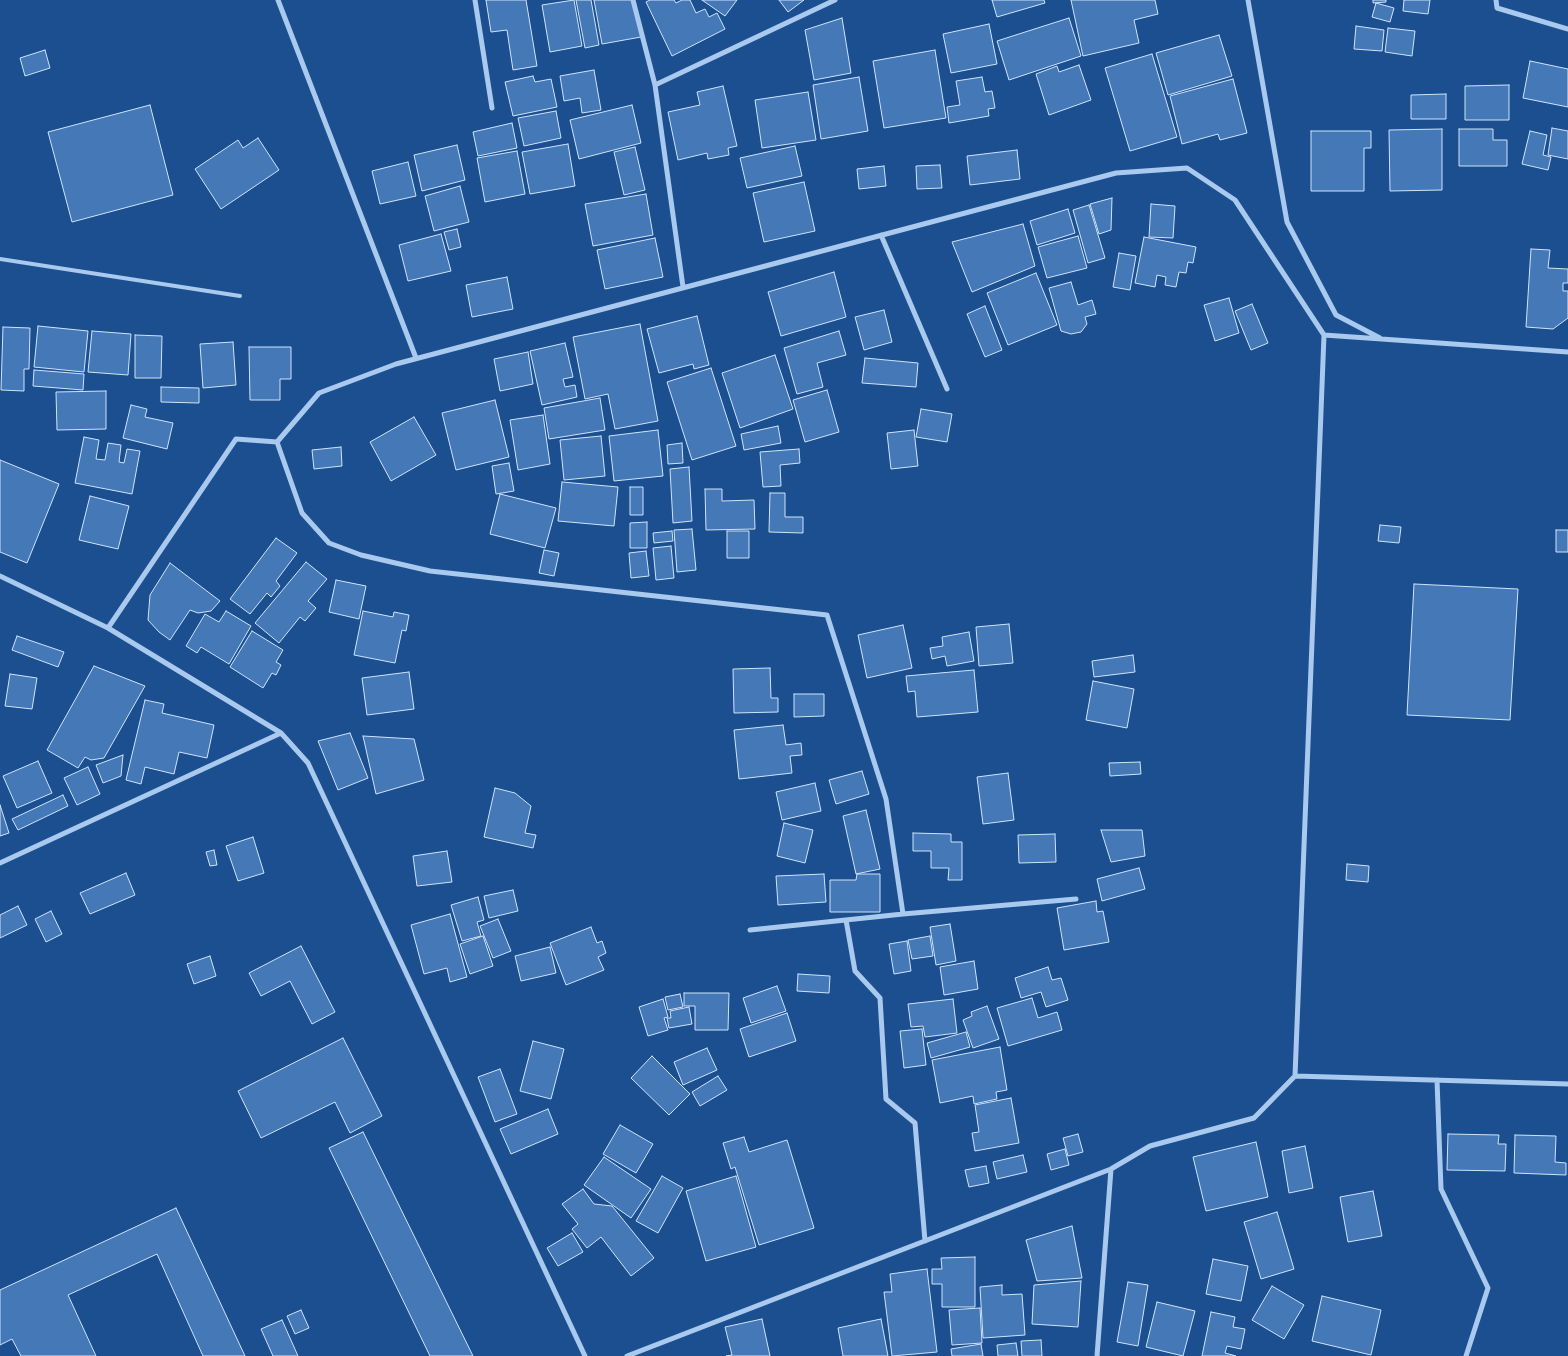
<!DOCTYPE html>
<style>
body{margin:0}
canvas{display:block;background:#1b4f8f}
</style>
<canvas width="1568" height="1356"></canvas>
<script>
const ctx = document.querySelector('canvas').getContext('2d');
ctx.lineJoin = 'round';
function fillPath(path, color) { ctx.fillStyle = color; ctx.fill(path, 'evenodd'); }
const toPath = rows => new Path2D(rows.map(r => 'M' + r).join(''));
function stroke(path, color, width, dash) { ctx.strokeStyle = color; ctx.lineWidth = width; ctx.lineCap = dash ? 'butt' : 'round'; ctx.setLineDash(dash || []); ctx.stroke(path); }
const building = toPath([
 [486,0,526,0,537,66,513,70,507,30,491,32,486,0],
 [574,0,582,46,550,52,542,5,574,0],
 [576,0,591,0,599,45,585,48,576,0],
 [594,0,633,0,641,37,602,44,594,0],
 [650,0,674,0,676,3,682,0,690,0,696,13,705,9,709,17,717,13,725,29,672,56,646,2,650,0],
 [702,0,737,0,725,16,702,0],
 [779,0,804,0,788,12,779,0],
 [992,0,1044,0,1045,3,997,17,992,0],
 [1071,0,1155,0,1158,14,1134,20,1139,43,1083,56,1071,0],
 [1373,0,1386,0,1386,2,1373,3,1373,0],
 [1404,0,1430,0,1428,14,1403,11,1404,0],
 [1376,3,1394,8,1390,22,1372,17,1376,3],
 [842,18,851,73,814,80,805,30,842,18],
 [1069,18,1081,56,1009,80,997,41,1069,18],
 [989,24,997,64,951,73,943,34,989,24],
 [1356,26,1384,30,1382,51,1354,49,1356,26],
 [1388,28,1415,31,1412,56,1385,52,1388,28],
 [1219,35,1232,76,1168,95,1156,53,1219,35],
 [45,50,50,68,25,76,20,58,45,50],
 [935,50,946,118,884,128,873,61,935,50],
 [1152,54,1177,137,1130,151,1105,68,1152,54],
 [1530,61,1568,69,1568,107,1523,98,1530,61],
 [1079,65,1091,100,1049,115,1036,74,1057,66,1059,72,1079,65],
 [594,70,601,110,582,113,580,98,564,101,560,76,594,70],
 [533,76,535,82,551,79,557,107,513,116,505,82,533,76],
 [859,77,868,131,821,139,813,85,859,77],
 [982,77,985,92,992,91,995,108,988,109,989,116,949,123,947,107,960,105,956,81,982,77],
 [1233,79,1247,133,1220,140,1218,134,1182,144,1170,96,1233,79],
 [1509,85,1509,120,1465,120,1465,86,1509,85],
 [723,86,737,146,728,148,729,155,708,159,707,153,678,160,668,112,700,105,697,92,723,86],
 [808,92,816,140,762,148,755,100,808,92],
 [1446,94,1446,119,1411,119,1411,95,1446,94],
 [150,105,173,195,72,222,48,132,150,105],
 [632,105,641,143,579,159,570,120,632,105],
 [556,111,561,138,524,146,518,118,556,111],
 [512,123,517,148,478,156,473,132,512,123],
 [1552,128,1568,131,1568,159,1548,155,1552,128],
 [1442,129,1442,190,1390,191,1389,130,1442,129],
 [1459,129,1493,129,1493,140,1507,140,1507,166,1459,166,1459,129],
 [1311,131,1371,131,1371,148,1364,148,1364,191,1311,191,1311,131],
 [1530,131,1547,135,1543,155,1551,157,1548,170,1522,164,1530,131],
 [258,138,279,170,221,209,195,169,238,140,243,148,258,138],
 [568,144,575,186,530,194,522,152,568,144],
 [457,145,465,180,422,191,414,155,457,145],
 [795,146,802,176,747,188,740,158,795,146],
 [635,147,645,190,624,195,614,152,635,147],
 [1017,150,1020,179,970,185,967,156,1017,150],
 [517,151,525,194,485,202,477,158,517,151],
 [408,162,416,196,380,204,372,171,408,162],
 [940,165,942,188,917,189,916,166,940,165],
 [884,166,886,186,859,189,857,169,884,166],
 [804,182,815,231,764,242,753,193,804,182],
 [460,186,469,222,434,231,425,196,460,186],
 [646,194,653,235,593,246,585,204,646,194],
 [1112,198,1111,230,1099,234,1090,204,1112,198],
 [1151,204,1175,206,1173,238,1149,237,1151,204],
 [1089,205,1105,258,1088,263,1073,210,1089,205],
 [1068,209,1075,233,1037,245,1030,221,1068,209],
 [1023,224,1035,266,972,292,952,242,1023,224],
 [457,229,461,247,449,250,444,232,457,229],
 [441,234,451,271,408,281,399,245,441,234],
 [1078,236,1087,268,1047,278,1038,247,1078,236],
 [1144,237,1196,247,1193,263,1188,262,1186,273,1179,272,1176,287,1165,285,1166,277,1157,275,1155,287,1135,283,1144,237],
 [655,238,663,277,605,289,597,250,655,238],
 [1531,249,1550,250,1548,268,1568,269,1568,283,1563,283,1563,291,1568,291,1568,318,1553,329,1526,327,1531,249],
 [1119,253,1136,256,1130,290,1113,287,1119,253],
 [834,272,846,317,781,336,768,292,834,272],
 [1036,273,1057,325,1008,345,987,293,1036,273],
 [507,277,513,309,472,317,466,285,507,277],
 [1071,282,1078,305,1092,300,1096,314,1085,317,1087,324,1081,332,1071,334,1061,331,1049,288,1071,282],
 [1229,298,1239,333,1215,341,1204,305,1229,298],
 [1252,304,1268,343,1251,350,1235,311,1252,304],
 [985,306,1002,350,985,357,967,314,985,306],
 [884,310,892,342,864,350,855,317,884,310],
 [697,316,709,365,694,369,693,364,659,373,647,329,697,316],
 [640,324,658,421,615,429,608,394,585,399,573,337,640,324],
 [38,326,88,331,84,372,34,367,38,326],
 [3,327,30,328,29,369,24,369,24,391,1,390,3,327],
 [92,331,131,334,128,375,88,372,92,331],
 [839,331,846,355,817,363,823,387,797,394,784,348,839,331],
 [135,335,162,336,161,378,135,378,135,335],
 [233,342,236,385,203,388,200,344,233,342],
 [565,343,573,377,563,379,565,387,575,385,577,397,542,405,530,351,565,343],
 [249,347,291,347,291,379,280,379,280,400,250,400,249,347],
 [528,352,533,384,500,391,494,359,528,352],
 [775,355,793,409,740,428,722,373,775,355],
 [865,358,918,363,916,387,862,383,865,358],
 [711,368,736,446,692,460,667,382,711,368],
 [34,370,84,374,83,390,33,386,34,370],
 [161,387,199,388,199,403,161,402,161,387],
 [827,390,839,432,805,442,793,400,827,390],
 [106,391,106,429,57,430,56,392,106,391],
 [600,398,605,430,549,439,544,408,600,398],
 [495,400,509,457,456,470,442,413,495,400],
 [131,405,147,409,145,417,173,423,167,449,123,438,131,405],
 [921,409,952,414,947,442,916,437,921,409],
 [543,415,550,464,518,470,510,420,543,415],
 [414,417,436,455,391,481,370,442,414,417],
 [778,426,781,443,744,450,741,434,778,426],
 [658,430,663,476,614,481,609,436,658,430],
 [914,430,918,466,891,469,887,433,914,430],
 [601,436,605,476,564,480,560,440,601,436],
 [84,437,99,440,96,459,105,460,108,443,121,445,119,462,124,463,127,449,140,451,132,494,75,483,84,437],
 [682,443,683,463,668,464,667,445,682,443],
 [341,447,342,466,314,469,312,450,341,447],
 [799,449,800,463,780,465,781,486,763,487,760,452,799,449],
 [0,460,59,484,27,563,0,552,0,460],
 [509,463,514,491,496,494,492,466,509,463],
 [689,467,692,521,673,523,670,469,689,467],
 [562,482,618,487,614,526,558,521,562,482],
 [630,487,643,487,643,515,630,515,630,487],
 [705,489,722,489,722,501,754,500,755,529,706,530,705,489],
 [770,493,785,493,785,517,803,517,803,533,769,532,770,493],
 [500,494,556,508,545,548,490,534,500,494],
 [90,496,129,506,118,549,79,540,90,496],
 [647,522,647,548,630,548,630,523,647,522],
 [1380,525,1401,527,1399,543,1378,541,1380,525],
 [692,529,696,570,677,572,674,530,692,529],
 [1556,530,1568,530,1568,552,1556,552,1556,530],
 [672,531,673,541,654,543,653,533,672,531],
 [727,531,749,531,749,558,727,558,727,531],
 [276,538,297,553,276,581,280,586,271,597,267,593,250,614,230,599,276,538],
 [671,546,674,578,656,580,653,548,671,546],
 [544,550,559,553,554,576,539,573,544,550],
 [646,551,649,576,631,578,629,553,646,551],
 [306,562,327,579,308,601,316,608,305,621,300,617,279,643,255,623,306,562],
 [170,563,220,601,211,611,198,613,190,610,170,640,159,632,148,620,150,595,170,563],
 [336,580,366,586,359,619,329,612,336,580],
 [1414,584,1518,589,1510,720,1407,715,1414,584],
 [226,611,251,626,229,664,201,647,197,653,186,646,205,614,219,622,226,611],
 [363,611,393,617,394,612,409,615,406,631,402,630,395,663,354,655,363,611],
 [1009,624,1013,663,979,666,976,627,1009,624],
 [903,625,912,668,867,678,858,635,903,625],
 [252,631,283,650,276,662,281,665,276,675,272,673,263,688,230,667,252,631],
 [969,632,974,661,947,666,945,656,932,659,930,648,943,646,942,637,969,632],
 [17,636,64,652,58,667,12,650,17,636],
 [1133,655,1135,672,1094,677,1092,661,1133,655],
 [94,666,145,686,104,758,91,760,85,757,78,768,47,750,94,666],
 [770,668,771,698,778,698,778,712,734,713,733,669,770,668],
 [974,670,978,712,917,717,915,691,908,692,906,676,974,670],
 [409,672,414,709,367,715,362,678,409,672],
 [10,674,37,678,32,709,5,706,10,674],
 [1093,681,1134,689,1127,728,1086,720,1093,681],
 [794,694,824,694,824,716,794,717,794,694],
 [145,700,164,704,162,713,214,725,207,758,179,752,174,774,145,767,141,784,126,780,145,700],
 [783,725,786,745,801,743,802,755,790,756,792,773,739,779,734,730,783,725],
 [350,733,368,778,338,790,318,741,350,733],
 [363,736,414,739,424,780,376,794,363,736],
 [123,755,121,776,103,783,96,765,123,755],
 [38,761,52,793,17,808,3,776,38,761],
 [1140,762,1141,774,1110,776,1109,763,1140,762],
 [88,767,100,794,77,805,64,778,88,767],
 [862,771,869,794,836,804,829,780,862,771],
 [1008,773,1014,820,983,824,977,777,1008,773],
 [815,783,821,811,782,820,776,792,815,783],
 [495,788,515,793,531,806,525,833,536,835,533,848,484,837,495,788],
 [63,795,68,806,18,830,12,819,63,795],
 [0,805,9,833,0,836,0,805],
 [866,810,880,869,856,874,843,816,866,810],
 [784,823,813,830,805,863,777,856,784,823],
 [1101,830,1142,830,1145,856,1111,862,1101,830],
 [913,833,951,834,951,842,962,842,962,880,948,880,949,868,931,868,931,851,913,851,913,833],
 [1055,834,1056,862,1019,863,1018,835,1055,834],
 [253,837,264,873,238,881,226,846,253,837],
 [214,850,217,865,210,866,206,852,214,850],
 [447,851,452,882,417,886,413,856,447,851],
 [1347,864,1369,866,1368,882,1346,880,1347,864],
 [1139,868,1145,889,1102,901,1097,879,1139,868],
 [126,873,135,895,90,914,80,893,126,873],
 [824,874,826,902,778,905,776,876,824,874],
 [857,874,880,874,880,912,830,912,830,880,856,880,857,874],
 [513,890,518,911,489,918,484,896,513,890],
 [478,897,484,920,477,922,481,936,462,941,451,905,478,897],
 [1096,901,1097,912,1103,911,1109,942,1064,950,1057,908,1096,901],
 [18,906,27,925,0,938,0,915,18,906],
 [51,911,62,934,46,942,35,919,51,911],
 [450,914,467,977,450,982,447,968,424,974,411,925,450,914],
 [498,919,511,951,493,958,480,926,498,919],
 [950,924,956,961,936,965,930,927,950,924],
 [591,927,597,943,602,941,606,953,598,957,604,970,566,985,550,943,591,927],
 [483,936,493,966,470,974,460,944,483,936],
 [930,936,933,956,912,959,908,940,930,936],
 [907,941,911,971,894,974,889,944,907,941],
 [301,946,335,1012,312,1024,290,981,261,996,249,973,301,946],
 [550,947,556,973,521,981,515,956,550,947],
 [210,956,216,976,194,984,187,964,210,956],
 [974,961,978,989,944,995,940,967,974,961],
 [1048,967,1052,980,1061,978,1068,1000,1046,1007,1041,992,1021,998,1015,978,1048,967],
 [798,974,830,976,829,993,797,991,798,974],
 [777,986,786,1011,751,1023,743,998,777,986],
 [684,993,729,993,728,1030,695,1030,695,1006,684,1006,684,993],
 [680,994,683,1007,668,1010,665,997,680,994],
 [1032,998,1038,1018,1057,1012,1062,1030,1008,1046,997,1008,1032,998],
 [663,999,668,1017,664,1018,668,1030,648,1036,639,1007,663,999],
 [953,999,957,1033,925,1037,923,1026,911,1027,908,1004,953,999],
 [987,1006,999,1039,973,1048,963,1020,972,1016,971,1012,987,1006],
 [689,1007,692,1024,669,1028,667,1018,671,1018,670,1011,689,1007],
 [787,1013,796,1041,749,1057,740,1029,787,1013],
 [922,1029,926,1065,904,1068,900,1031,922,1029],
 [966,1032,970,1047,931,1058,927,1043,966,1032],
 [343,1038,382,1116,350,1133,335,1102,261,1138,238,1091,343,1038],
 [533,1041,564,1049,551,1099,520,1091,533,1041],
 [1000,1047,1007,1090,996,1092,997,1099,974,1104,973,1096,940,1103,932,1060,1000,1047],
 [707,1048,717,1070,683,1085,674,1062,707,1048],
 [652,1056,690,1094,669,1115,631,1078,652,1056],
 [500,1069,517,1114,495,1122,478,1077,500,1069],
 [718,1076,727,1090,700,1106,692,1092,718,1076],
 [1011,1098,1019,1143,975,1151,972,1133,979,1132,975,1105,1011,1098],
 [548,1109,558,1134,511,1154,500,1129,548,1109],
 [620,1125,653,1144,636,1173,603,1154,620,1125],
 [363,1132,473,1356,430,1356,329,1148,363,1132],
 [1078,1134,1083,1152,1068,1156,1063,1138,1078,1134],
 [1448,1134,1499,1135,1498,1144,1506,1144,1505,1171,1447,1170,1448,1134],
 [1515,1135,1556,1136,1555,1162,1566,1163,1566,1175,1514,1173,1515,1135],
 [744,1137,749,1152,787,1140,814,1228,759,1245,735,1167,731,1169,723,1143,744,1137],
 [1256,1142,1268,1197,1206,1211,1193,1157,1256,1142],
 [1305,1146,1313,1188,1289,1193,1282,1151,1305,1146],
 [1065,1149,1069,1165,1051,1170,1047,1154,1065,1149],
 [1023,1155,1027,1172,997,1179,993,1162,1023,1155],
 [604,1157,651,1189,631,1218,584,1185,604,1157],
 [986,1166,989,1183,969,1187,965,1170,986,1166],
 [662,1176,683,1188,658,1233,636,1221,662,1176],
 [736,1176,756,1247,706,1261,686,1191,736,1176],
 [583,1189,594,1204,612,1206,654,1258,631,1276,601,1237,587,1248,572,1229,578,1224,562,1204,583,1189],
 [1373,1191,1382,1236,1348,1242,1340,1197,1373,1191],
 [176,1208,245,1356,203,1356,157,1254,68,1295,96,1356,21,1356,12,1339,0,1345,0,1290,176,1208],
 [1277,1212,1294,1269,1261,1279,1244,1222,1277,1212],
 [1072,1226,1082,1278,1037,1281,1026,1240,1072,1226],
 [572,1233,583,1252,558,1266,547,1248,572,1233],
 [975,1257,975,1307,942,1307,942,1284,932,1284,932,1269,942,1269,941,1258,975,1257],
 [1213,1259,1248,1266,1241,1301,1206,1294,1213,1259],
 [927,1269,937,1352,892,1356,884,1292,892,1292,890,1274,927,1269],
 [1081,1281,1078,1327,1032,1324,1034,1285,1081,1281],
 [1128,1282,1148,1285,1138,1346,1117,1342,1128,1282],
 [1002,1285,1002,1295,1022,1294,1025,1335,983,1338,980,1287,1002,1285],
 [1272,1286,1304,1305,1284,1339,1252,1320,1272,1286],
 [1322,1296,1381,1310,1371,1355,1312,1341,1322,1296],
 [1157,1302,1195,1311,1183,1356,1146,1347,1157,1302],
 [980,1308,982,1343,952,1345,949,1310,980,1308],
 [301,1310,309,1328,295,1334,287,1316,301,1310],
 [1211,1312,1235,1317,1233,1327,1245,1329,1241,1349,1227,1346,1225,1353,1236,1356,1202,1356,1211,1312],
 [762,1319,770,1356,726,1356,732,1355,725,1327,762,1319],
 [881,1319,888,1356,843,1356,838,1328,881,1319],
 [282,1320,298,1356,273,1356,261,1329,282,1320],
 [1041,1340,1042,1356,1022,1356,1021,1341,1041,1340],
 [1016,1343,1018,1356,998,1356,997,1345,1016,1343],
 [981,1344,983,1356,952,1356,951,1349,981,1344]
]);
fillPath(building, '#4478b7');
stroke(building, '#cfe3fa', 1);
stroke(toPath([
 [0,259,240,296]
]), '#a9c9ee', 4);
stroke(toPath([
 [278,0,416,358],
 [475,0,492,108],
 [633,0,655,85],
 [1248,0,1287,222,1336,315,1380,338],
 [1496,0,1497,8,1568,29],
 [881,235,947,389],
 [683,287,655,85,835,0],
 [1568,352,1324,335,1295,1076,1568,1084],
 [0,576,108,628,281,733,308,763,585,1356],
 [108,628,236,439,277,442],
 [0,863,281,733],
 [903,914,886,799,827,615,430,571,361,555,329,543,302,513,277,442,319,393,396,364,1116,173,1187,168,1235,200,1324,335],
 [846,920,855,971,880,998,886,1099,915,1123,925,1241],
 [750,930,903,914,1076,899],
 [1437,1080,1441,1189,1488,1288,1466,1356],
 [627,1356,1111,1169,1150,1146,1254,1118,1295,1076],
 [1097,1356,1111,1169]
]), '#a9c9ee', 5);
</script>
